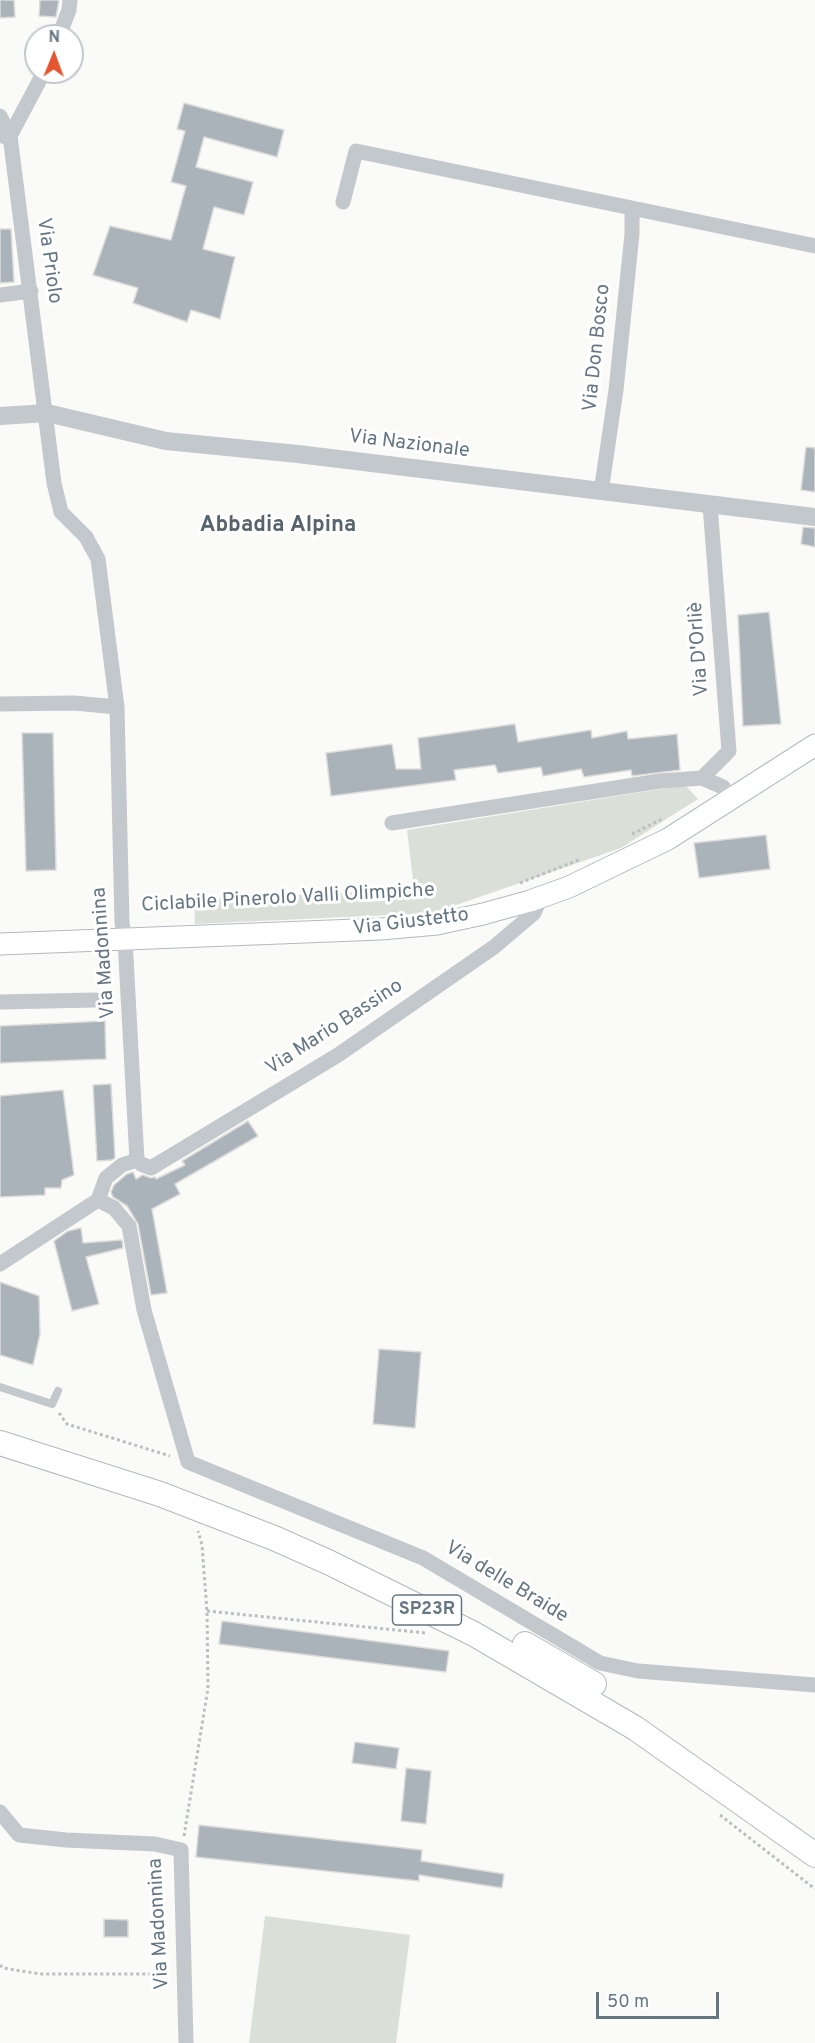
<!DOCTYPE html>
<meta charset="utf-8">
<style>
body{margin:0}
#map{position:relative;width:815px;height:2043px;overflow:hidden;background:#fafaf8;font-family:Overpass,sans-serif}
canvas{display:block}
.north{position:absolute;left:24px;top:24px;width:60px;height:60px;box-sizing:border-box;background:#fff;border:2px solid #c1c8cd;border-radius:50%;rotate:1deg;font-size:16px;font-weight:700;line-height:24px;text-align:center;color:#657683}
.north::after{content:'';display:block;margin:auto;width:21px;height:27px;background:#e4572e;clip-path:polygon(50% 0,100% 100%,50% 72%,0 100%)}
.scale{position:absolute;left:596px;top:1992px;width:123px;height:27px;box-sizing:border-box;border:3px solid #657683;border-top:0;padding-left:8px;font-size:18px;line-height:21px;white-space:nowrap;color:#657683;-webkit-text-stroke:4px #fff;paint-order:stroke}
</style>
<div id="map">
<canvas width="815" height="2043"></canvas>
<div class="north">N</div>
<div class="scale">50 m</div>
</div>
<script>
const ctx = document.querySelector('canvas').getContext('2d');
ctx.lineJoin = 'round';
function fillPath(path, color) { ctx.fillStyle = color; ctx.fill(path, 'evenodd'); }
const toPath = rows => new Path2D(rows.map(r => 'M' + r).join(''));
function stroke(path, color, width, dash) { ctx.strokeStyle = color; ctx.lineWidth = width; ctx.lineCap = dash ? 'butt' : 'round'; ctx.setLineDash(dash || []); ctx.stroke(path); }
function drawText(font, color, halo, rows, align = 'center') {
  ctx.font = font + ' Overpass,sans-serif'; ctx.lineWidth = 6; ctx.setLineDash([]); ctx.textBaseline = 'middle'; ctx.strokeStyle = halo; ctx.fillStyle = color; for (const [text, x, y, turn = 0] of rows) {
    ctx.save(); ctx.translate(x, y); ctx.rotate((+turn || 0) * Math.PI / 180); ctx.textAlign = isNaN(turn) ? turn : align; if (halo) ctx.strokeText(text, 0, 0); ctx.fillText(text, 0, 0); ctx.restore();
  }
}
fillPath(toPath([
 [685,785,698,799,621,848,433,913,195,924,194,900,414,889,407,830],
 [265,1916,410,1935,396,2043,249,2043]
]), '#dadfd7');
const building = toPath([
 [0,0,14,0,15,17,0,18,0,0],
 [40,0,59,0,56,17,39,16,40,0],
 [184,103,284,130,277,157,204,137,196,167,253,182,244,215,214,207,203,249,235,257,220,319,191,310,187,322,133,303,138,288,93,275,110,226,171,240,186,186,171,182,185,131,177,129,184,103],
 [0,229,11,229,14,282,0,283,0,229],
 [806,447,815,448,815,492,801,490,806,447],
 [803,527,815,528,815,547,801,544,803,527],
 [769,612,781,724,743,726,738,615,769,612],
 [515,724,518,742,591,730,592,738,627,731,628,739,677,734,680,770,632,776,631,770,584,777,581,769,543,776,541,767,498,773,495,765,454,770,456,780,331,796,326,753,392,744,396,769,421,769,418,738,515,724],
 [22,733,53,733,56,870,26,871,22,733],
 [766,835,770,869,699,878,694,843,766,835],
 [105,1021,106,1059,0,1063,0,1026,105,1021],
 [111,1084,115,1158,112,1160,97,1161,93,1085,111,1084],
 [63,1090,74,1175,62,1180,61,1188,45,1188,45,1195,0,1197,0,1096,63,1090],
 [248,1121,258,1136,175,1184,180,1194,152,1209,167,1293,151,1295,138,1224,127,1206,113,1197,111,1192,114,1185,127,1174,133,1172,136,1179,143,1175,151,1178,155,1177,156,1179,185,1165,182,1161,248,1121],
 [81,1228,83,1243,122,1240,123,1248,86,1257,99,1304,72,1311,54,1241,68,1231,81,1228],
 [0,1282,39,1296,40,1334,33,1365,0,1355,0,1282],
 [379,1349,421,1352,415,1428,373,1424,379,1349],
 [222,1621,449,1651,446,1672,219,1644,222,1621],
 [355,1742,399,1748,396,1769,352,1763,355,1742],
 [406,1768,431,1771,426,1824,401,1821,406,1768],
 [199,1825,422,1850,421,1861,504,1874,502,1888,419,1875,419,1881,196,1857,199,1825],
 [104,1919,128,1920,128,1937,104,1937,104,1919]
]);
fillPath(building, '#aab3b9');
stroke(building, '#dcdcda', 1.5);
const secondary = toPath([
 [0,944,381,929,437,924,483,914,530,901,569,887,668,839,815,745]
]);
const trunk = toPath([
 [0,1443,160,1494,274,1538,328,1562,474,1634,635,1728,815,1855],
 [525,1644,594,1684]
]);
stroke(secondary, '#b3babf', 23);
stroke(trunk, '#b4b9bd', 26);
stroke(toPath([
 [632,834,664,818],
 [520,883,581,859],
 [59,1413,67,1424,170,1456],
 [207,1611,426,1633],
 [720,1815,815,1889],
 [184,1836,208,1688,207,1611,202,1545,198,1531],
 [0,1965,3,1968,40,1974,171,1974]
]), '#bbbfc2', 3, [3, 3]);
stroke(toPath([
 [0,1387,52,1404,58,1391]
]), '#c3c8cc', 8);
stroke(toPath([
 [59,36,69,10,70,0],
 [0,116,10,136,54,483,61,512,86,537,98,559,117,707,122,923,125,940,137,1160,122,1165,106,1178,98,1200],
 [5,137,10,136,44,72],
 [343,202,356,151,815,246],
 [0,295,31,291],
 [601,492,616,390,632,234,632,208],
 [0,704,74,703,117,707],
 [702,778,729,751,710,505],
 [392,823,660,781,702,778,723,787,732,800],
 [0,1002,96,1000],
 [137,1160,141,1164,151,1168,338,1055,494,947,534,913,541,897],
 [98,1200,114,1208,129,1226,144,1310,188,1462,423,1558,600,1663,638,1671,815,1685],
 [0,1264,98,1200],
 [0,1812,19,1835,66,1840,155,1844,181,1850,186,2043]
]), '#c3c8cc', 15);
stroke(toPath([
 [0,416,47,413,166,441,298,454,815,517]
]), '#c3c8cc', 18);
stroke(secondary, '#fff', 21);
stroke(trunk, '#fff', 24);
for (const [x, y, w] of [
 [427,1610,69]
]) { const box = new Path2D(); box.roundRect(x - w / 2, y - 15, w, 30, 4.5); ctx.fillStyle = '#fff'; ctx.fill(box); stroke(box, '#657683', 1.5); }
drawText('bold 18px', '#657683', null, [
 ["SP23R",427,1610]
]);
drawText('20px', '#657683', '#fff', [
 ["Via Priolo",48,261,82],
 ["Via Don Bosco",598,348,-84],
 ["Via Nazionale",409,445,7],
 ["Via D'Orliè",700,649,-94],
 ["Ciclabile Pinerolo Valli Olimpiche",288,899,-3],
 ["Via Giustetto",411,923,-7],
 ["Via Madonnina",105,953,-94],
 ["Via Mario Bassino",335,1028,-33],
 ["Via delle Braide",506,1583,31],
 ["Via Madonnina",160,1924,-93]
]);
drawText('bold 22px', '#57646e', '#fff', [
 ["Abbadia Alpina",278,527]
]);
</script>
